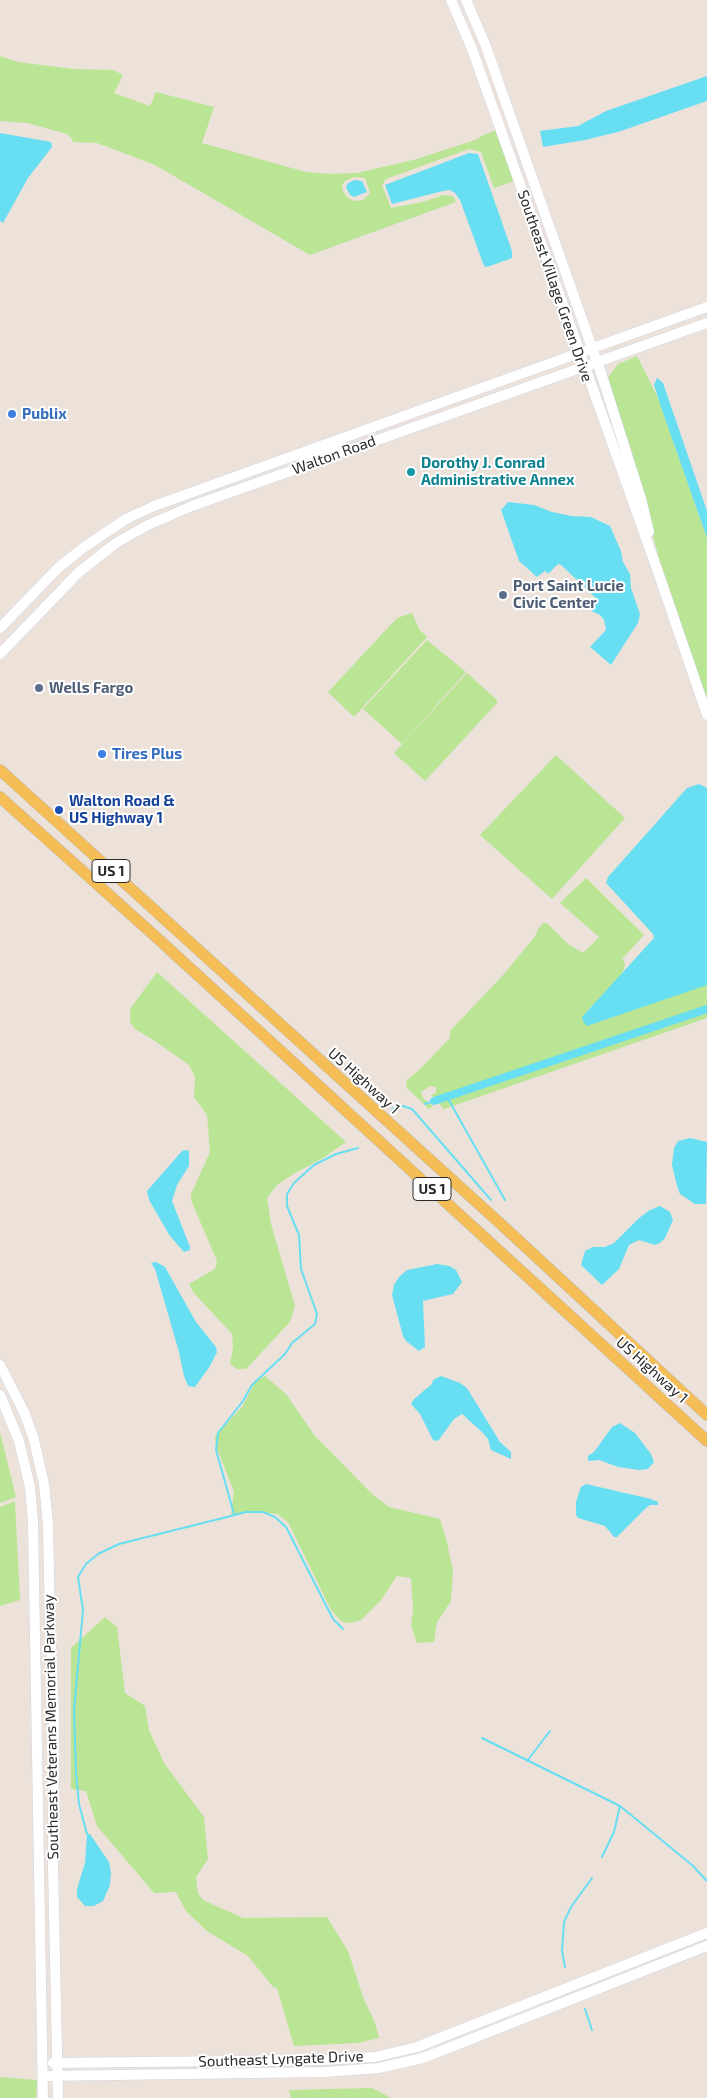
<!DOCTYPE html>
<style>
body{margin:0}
canvas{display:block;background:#ece2da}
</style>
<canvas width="707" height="2098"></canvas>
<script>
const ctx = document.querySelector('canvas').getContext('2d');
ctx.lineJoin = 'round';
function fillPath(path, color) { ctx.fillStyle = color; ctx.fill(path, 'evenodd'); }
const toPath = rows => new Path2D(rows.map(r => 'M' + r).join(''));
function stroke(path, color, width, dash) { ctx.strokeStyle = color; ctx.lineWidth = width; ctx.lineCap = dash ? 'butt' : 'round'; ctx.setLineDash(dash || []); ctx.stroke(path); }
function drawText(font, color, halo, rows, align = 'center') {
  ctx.font = font + ' "Exo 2",sans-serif'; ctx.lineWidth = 4; ctx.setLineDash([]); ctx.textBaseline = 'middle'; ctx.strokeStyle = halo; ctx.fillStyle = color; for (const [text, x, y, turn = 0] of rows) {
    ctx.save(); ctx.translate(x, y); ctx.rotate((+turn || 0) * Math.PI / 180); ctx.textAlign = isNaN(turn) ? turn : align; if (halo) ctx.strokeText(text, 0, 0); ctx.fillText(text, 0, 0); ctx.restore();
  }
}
fillPath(toPath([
 [0,56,18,62,73,69,113,70,123,75,114,93,150,106,156,92,214,107,202,143,306,172,330,174,357,173,417,159,478,139,481,136,496,130,514,181,494,188,481,152,469,149,386,179,382,185,391,208,422,202,444,195,453,196,456,202,310,255,155,165,97,143,72,142,73,140,67,134,27,123,0,121],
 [354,177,365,178,370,193,363,200,354,201,347,197,343,191,342,185,345,181],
 [637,356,658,398,707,538,707,701,667,589,629,445,607,379,618,364],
 [412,613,419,629,427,637,354,717,328,692,397,618],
 [427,640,466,672,402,744,363,709],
 [467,673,497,700,497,703,425,781,394,753],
 [556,755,625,818,552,899,480,835],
 [586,878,644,935,623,958,622,957,625,965,622,974,582,1017,587,1026,707,984,707,1018,444,1109,431,1095,436,1093,436,1087,430,1086,421,1092,423,1098,433,1106,429,1109,406,1087,407,1080,421,1068,450,1038,450,1031,504,974,536,935,537,931,543,923,547,923,568,944,583,953,599,937,560,903],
 [157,972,346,1142,323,1158,295,1173,277,1185,267,1198,271,1224,295,1306,290,1322,246,1369,237,1369,230,1364,233,1347,232,1334,193,1292,189,1284,215,1269,217,1261,191,1200,191,1194,210,1152,207,1115,194,1097,195,1077,189,1065,155,1041,135,1029,130,1022,130,1009],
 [265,1376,286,1394,315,1436,372,1494,389,1507,440,1519,446,1538,453,1571,451,1601,437,1622,434,1642,417,1643,411,1626,413,1609,411,1578,397,1576,381,1600,361,1620,351,1623,342,1622,331,1610,288,1522,277,1514,248,1511,231,1515,234,1492,216,1446,215,1436,242,1407,256,1381],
 [0,1432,16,1497,0,1503],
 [15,1501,20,1600,0,1606,0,1507],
 [105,1617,117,1627,125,1693,145,1706,149,1730,164,1763,204,1817,208,1859,196,1877,198,1893,203,1900,243,1918,327,1917,348,1951,363,1997,375,2023,379,2038,358,2043,294,2046,277,1988,273,1987,248,1956,207,1931,186,1911,176,1892,154,1893,97,1826,86,1791,71,1789,71,1648],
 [0,2077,37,2080,36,2098,0,2098],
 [372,2088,391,2098,291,2098,289,2090]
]), '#b9e594');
fillPath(toPath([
 [707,76,707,101,618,132,585,140,543,147,540,131,578,126,606,111],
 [0,133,51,142,52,147,28,178,3,223,0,221],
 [469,153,478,154,512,251,512,258,487,267,484,266,460,200,455,193,450,190,443,191,392,204,385,185],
 [355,180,362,181,367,192,354,197,350,195,346,187,348,183],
 [657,378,663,383,707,511,707,538,661,407,654,385],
 [508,502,534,505,552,512,572,516,591,517,610,526,621,551,623,562,630,574,631,588,640,614,638,623,611,665,590,647,606,630,604,620,600,615,592,611,596,603,596,598,561,565,558,564,548,574,545,571,537,577,519,561,501,510],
 [699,784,707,788,707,985,587,1026,583,1021,582,1017,654,938,653,934,606,883,608,877,687,788],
 [690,1138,707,1142,706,1204,695,1204,680,1194,677,1186,672,1165,674,1148,678,1141],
 [186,1150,189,1151,189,1166,177,1185,172,1201,190,1247,190,1250,184,1252,170,1236,149,1200,147,1191,182,1151],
 [660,1206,670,1212,673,1220,665,1238,660,1243,655,1245,639,1240,629,1245,619,1269,602,1285,581,1265,585,1251,593,1247,605,1247,614,1243,639,1218,650,1210],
 [156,1262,165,1267,196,1322,216,1347,217,1352,210,1366,195,1387,188,1386,184,1376,179,1352,155,1269,151,1263],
 [437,1264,449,1266,456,1270,462,1282,453,1294,423,1301,425,1347,419,1351,406,1341,403,1336,392,1295,394,1285,399,1277,407,1270],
 [441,1376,460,1383,467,1388,500,1442,511,1452,511,1459,491,1450,488,1439,483,1433,462,1414,454,1419,438,1441,433,1440,420,1414,411,1404,414,1399,432,1384,433,1380],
 [620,1423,635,1433,651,1454,654,1462,648,1469,639,1470,618,1467,599,1460,588,1461,588,1456,594,1452,612,1427],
 [586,1484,651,1499,658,1502,658,1505,650,1505,646,1508,617,1537,614,1537,605,1526,578,1518,576,1515,576,1502,581,1487],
 [87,1834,90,1834,109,1862,111,1873,110,1885,103,1901,94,1906,85,1906,77,1897,77,1889,85,1863]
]), '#68def2');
stroke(toPath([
 [447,1097,505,1200],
 [425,1104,434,1101],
 [392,1109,403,1106,412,1109,491,1200],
 [234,1514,216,1450,218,1433,243,1401,252,1385,285,1354,292,1343,315,1324,317,1314,301,1269,299,1235,287,1206,287,1194,294,1183,314,1165,336,1154,358,1148],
 [482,1738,620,1806,692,1865,707,1881],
 [527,1761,550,1731],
 [87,1834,79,1804,76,1773,74,1710,83,1610,78,1577,86,1564,98,1554,119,1544,227,1517,246,1512,263,1512,275,1517,286,1527,333,1619,343,1629],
 [602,1857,614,1832,620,1806],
 [565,1967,562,1951,564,1922,571,1907,592,1878],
 [585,2009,592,2030]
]), '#68def2', 2);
stroke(toPath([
 [434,1101,707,1009]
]), '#68def2', 8);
const secondary = toPath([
 [451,0,472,49,658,572,707,715],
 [466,0,485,44,602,376,641,499,649,532],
 [303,462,311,456,337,446],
 [0,628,58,568,83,548,126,519,154,506,707,307],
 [0,654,79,572,116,543,148,525,192,506,707,323],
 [0,1365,25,1414,34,1440,44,1484,48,1524,50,1623,54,1714,53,1866,58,2098],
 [0,1395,19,1441,30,1487,33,1521,43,2098],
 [53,2063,323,2060,375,2057,417,2047,707,1933],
 [43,2076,325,2072,379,2068,423,2058,707,1946]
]);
const primary = toPath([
 [0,770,503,1226,707,1415],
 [0,797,156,937,707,1441]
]);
stroke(secondary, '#cfd5e2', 11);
stroke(primary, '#c3c3c3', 12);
stroke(secondary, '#fff', 10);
stroke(primary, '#f5bd55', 11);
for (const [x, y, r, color] of [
 [12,414,5,"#3f7fe0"],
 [411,472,5,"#0f9aa8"],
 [503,595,5,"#5c6f8a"],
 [39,688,5,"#5c6f8a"],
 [102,754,5,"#3f7fe0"],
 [59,810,5,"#1a4fb4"]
]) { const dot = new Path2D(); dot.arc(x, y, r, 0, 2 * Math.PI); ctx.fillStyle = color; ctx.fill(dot); stroke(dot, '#fff', 2); }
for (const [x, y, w] of [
 [111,871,38],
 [432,1189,38]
]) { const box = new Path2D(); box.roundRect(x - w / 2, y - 11.5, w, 23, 4); ctx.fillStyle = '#fff'; ctx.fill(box); stroke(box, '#292929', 1); }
drawText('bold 14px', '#292929', null, [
 ["US 1",111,871],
 ["US 1",432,1189]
]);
drawText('15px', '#292929', '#fff', [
 ["Southeast Village Green Drive",555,286,71],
 ["Walton Road",334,455,-20],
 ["US Highway 1",364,1081,42],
 ["US Highway 1",652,1370,42],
 ["Southeast Veterans Memorial Parkway",51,1727,-91],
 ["Southeast Lyngate Drive",281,2059,-2]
]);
drawText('bold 15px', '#366cbe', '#fff', [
 ["Publix",22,414],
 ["Tires Plus",112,754]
], 'left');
drawText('bold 15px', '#0d838f', '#fff', [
 ["Dorothy J. Conrad",421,463],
 ["Administrative Annex",421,480]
], 'left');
drawText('bold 15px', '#4e5e75', '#fff', [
 ["Port Saint Lucie",513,586],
 ["Civic Center",513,603],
 ["Wells Fargo",49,688]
], 'left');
drawText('bold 15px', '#164399', '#fff', [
 ["Walton Road &",69,801],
 ["US Highway 1",69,818]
], 'left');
</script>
